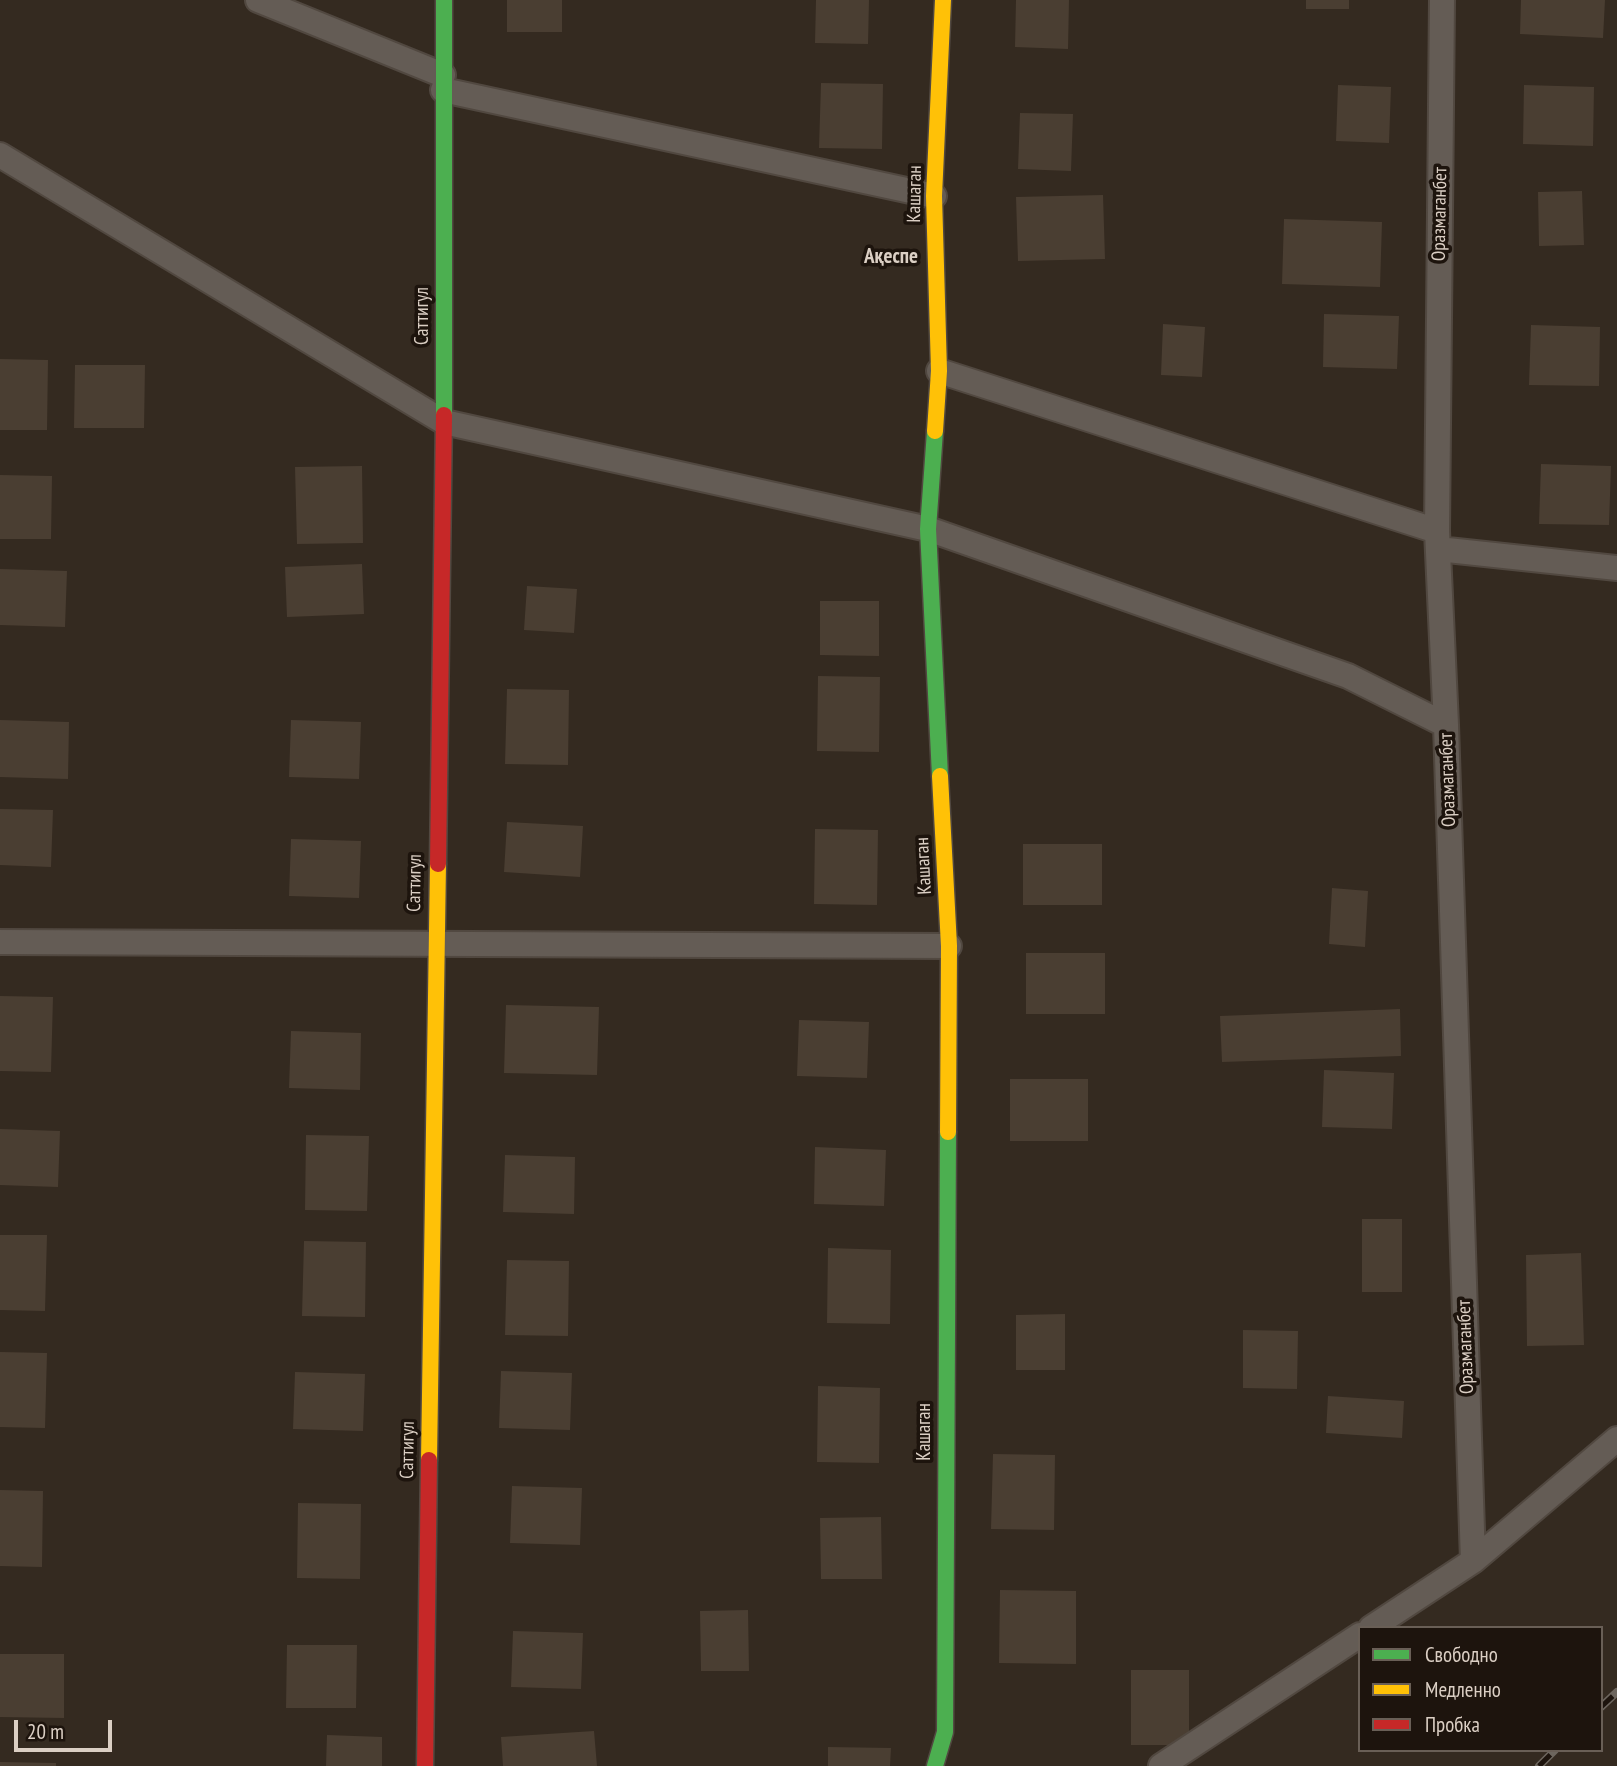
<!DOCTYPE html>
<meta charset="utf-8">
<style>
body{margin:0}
#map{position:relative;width:1617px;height:1766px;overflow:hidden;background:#342a20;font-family:"PT Sans Narrow",sans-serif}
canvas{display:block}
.legend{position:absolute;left:1358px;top:1626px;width:245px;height:126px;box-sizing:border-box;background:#1d140d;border:2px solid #695f56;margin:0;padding:9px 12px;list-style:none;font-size:21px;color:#dbcfc4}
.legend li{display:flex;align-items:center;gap:14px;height:35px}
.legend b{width:35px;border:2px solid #695f56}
.scale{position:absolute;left:14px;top:1720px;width:98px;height:32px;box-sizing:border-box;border:4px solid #dbcfc4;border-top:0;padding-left:9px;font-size:21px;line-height:24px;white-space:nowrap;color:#dbcfc4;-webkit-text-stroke:5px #1d140d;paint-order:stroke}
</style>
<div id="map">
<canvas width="1617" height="1766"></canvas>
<ul class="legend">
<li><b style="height:9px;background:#4caf50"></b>Свободно</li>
<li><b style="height:9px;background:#ffc107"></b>Медленно</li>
<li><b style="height:9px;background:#c62828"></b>Пробка</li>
</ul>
<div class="scale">20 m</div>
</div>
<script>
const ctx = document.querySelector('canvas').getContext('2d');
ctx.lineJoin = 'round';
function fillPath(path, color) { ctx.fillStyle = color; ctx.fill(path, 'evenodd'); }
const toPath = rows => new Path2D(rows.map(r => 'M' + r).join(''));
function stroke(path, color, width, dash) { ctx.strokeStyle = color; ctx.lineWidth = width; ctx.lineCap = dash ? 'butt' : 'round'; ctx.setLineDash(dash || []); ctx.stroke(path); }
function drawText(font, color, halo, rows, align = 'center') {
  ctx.font = font + ' "PT Sans Narrow",sans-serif'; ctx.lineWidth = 7; ctx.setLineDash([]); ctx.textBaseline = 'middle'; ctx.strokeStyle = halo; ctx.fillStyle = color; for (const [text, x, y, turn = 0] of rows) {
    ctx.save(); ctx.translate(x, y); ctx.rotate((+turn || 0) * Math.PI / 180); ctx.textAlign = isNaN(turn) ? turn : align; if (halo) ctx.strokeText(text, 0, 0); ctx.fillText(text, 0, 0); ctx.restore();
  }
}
fillPath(toPath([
 [507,0,562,0,562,32,507,32],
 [816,0,869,0,868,44,815,43],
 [1016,0,1069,0,1068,49,1015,47],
 [1306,0,1349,0,1349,9,1306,9],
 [1521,0,1605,0,1603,38,1520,34],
 [821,83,883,84,882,149,819,148],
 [1338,85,1391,87,1389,143,1336,141],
 [1524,85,1594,87,1593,146,1523,144],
 [1020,113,1073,114,1071,171,1018,169],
 [1582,191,1584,245,1539,246,1538,192],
 [1103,195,1105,259,1018,261,1016,197],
 [1284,219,1382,222,1380,287,1282,284],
 [1324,314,1399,316,1397,369,1323,367],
 [1163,324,1205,327,1202,377,1161,375],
 [1531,325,1600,327,1599,386,1529,385],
 [0,359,48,360,47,430,0,430],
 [75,365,145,365,144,428,74,428],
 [1541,464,1611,466,1609,525,1539,524],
 [362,466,363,543,297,544,295,467],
 [0,475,52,476,51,539,0,539],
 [362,564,364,614,287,617,285,567],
 [0,569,67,571,65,627,0,625],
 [527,586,577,589,574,633,524,630],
 [820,601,879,601,879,656,820,655],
 [818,676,880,677,879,752,817,751],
 [507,689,569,690,568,765,505,764],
 [0,720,69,722,68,779,0,777],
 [291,720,361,722,359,779,289,777],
 [0,809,53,810,51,867,0,865],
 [507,822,583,826,580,877,504,872],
 [815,829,878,830,877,905,814,904],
 [291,839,361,841,359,898,289,896],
 [1023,844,1102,844,1102,905,1023,905],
 [1332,888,1368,891,1365,947,1329,944],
 [1026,953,1105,953,1105,1014,1026,1014],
 [0,996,53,997,51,1072,0,1071],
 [506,1005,599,1007,597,1075,504,1073],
 [1400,1009,1401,1056,1222,1062,1220,1016],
 [799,1020,869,1022,867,1078,797,1076],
 [291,1031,361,1033,360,1090,289,1088],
 [1324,1070,1394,1073,1392,1129,1322,1127],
 [1010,1079,1088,1079,1088,1141,1010,1141],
 [0,1129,60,1131,58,1187,0,1185],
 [306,1135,369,1136,367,1211,305,1210],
 [815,1147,886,1150,884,1206,814,1204],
 [505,1155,575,1157,574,1214,503,1212],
 [1362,1219,1402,1219,1402,1292,1362,1292],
 [0,1235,47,1235,45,1311,0,1310],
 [304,1241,366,1242,365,1317,302,1316],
 [828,1248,891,1250,890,1324,827,1323],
 [1581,1253,1584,1345,1527,1346,1526,1255],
 [507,1260,569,1261,568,1336,505,1335],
 [1065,1314,1065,1370,1016,1370,1016,1315],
 [1243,1330,1298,1331,1297,1389,1243,1388],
 [0,1352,47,1353,45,1428,0,1427],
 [501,1371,572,1373,570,1430,499,1428],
 [295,1372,365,1374,363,1431,293,1429],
 [818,1386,880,1388,879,1463,817,1462],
 [1328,1396,1404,1401,1402,1438,1326,1433],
 [993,1454,1055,1455,1054,1530,991,1529],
 [512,1486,582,1488,580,1545,510,1543],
 [0,1490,43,1491,42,1567,0,1566],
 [298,1503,361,1504,360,1579,297,1578],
 [881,1517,882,1579,821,1579,820,1518],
 [1000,1590,1076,1591,1076,1664,999,1663],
 [748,1610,749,1671,701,1671,700,1611],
 [513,1631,583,1633,581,1689,511,1687],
 [287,1645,357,1645,356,1708,286,1708],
 [0,1654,64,1654,64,1718,0,1717],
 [1131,1670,1189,1670,1189,1745,1131,1745],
 [594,1731,597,1766,503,1766,501,1737],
 [327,1735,382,1737,382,1766,326,1766],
 [828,1747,891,1748,890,1766,828,1766],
 [0,1762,56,1763,56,1766,0,1766]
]), '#4a3e32');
const street = toPath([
 [258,0,443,75],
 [1442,0,1437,531,1446,725,1473,1561],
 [443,90,934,196],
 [0,155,444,422,928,529,1348,676,1446,725],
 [939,371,1437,531],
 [1438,549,1617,568],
 [0,942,949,946],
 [1371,1628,1473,1561,1617,1439],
 [1161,1766,1360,1635]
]);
const fast = toPath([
 [444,0,444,415],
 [935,431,928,529,940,776],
 [935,1766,945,1732,948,1132]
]);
const slow = toPath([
 [935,431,939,371,934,196,943,0],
 [940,776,949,946,948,1132],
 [429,1460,438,864]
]);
const jam = toPath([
 [438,864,444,415],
 [425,1766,429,1460]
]);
stroke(street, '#514840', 28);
stroke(fast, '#514840', 19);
stroke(slow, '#514840', 19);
stroke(jam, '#514840', 19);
stroke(street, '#645c55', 24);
stroke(fast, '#4caf50', 16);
stroke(slow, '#ffc107', 16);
stroke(jam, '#c62828', 16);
const rail = toPath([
 [1601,1707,1617,1692],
 [1539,1766,1555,1750]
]);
stroke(rail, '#6d665e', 8);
stroke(rail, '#1d140d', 5, [16]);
drawText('19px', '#dbcfc4', '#1d140d', [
 ["Кашаган",915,194,-89],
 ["Оразмаганбет",1440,214,-89],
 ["Саттигул",423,316,-90],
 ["Оразмаганбет",1448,780,-92],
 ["Кашаган",924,866,-93],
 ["Саттигул",415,883,-89],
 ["Оразмаганбет",1466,1347,-92],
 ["Кашаган",925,1432,-90],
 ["Саттигул",408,1450,-89]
]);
drawText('bold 21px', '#dbcfc4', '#1d140d', [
 ["Ақеспе",891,257]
]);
</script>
